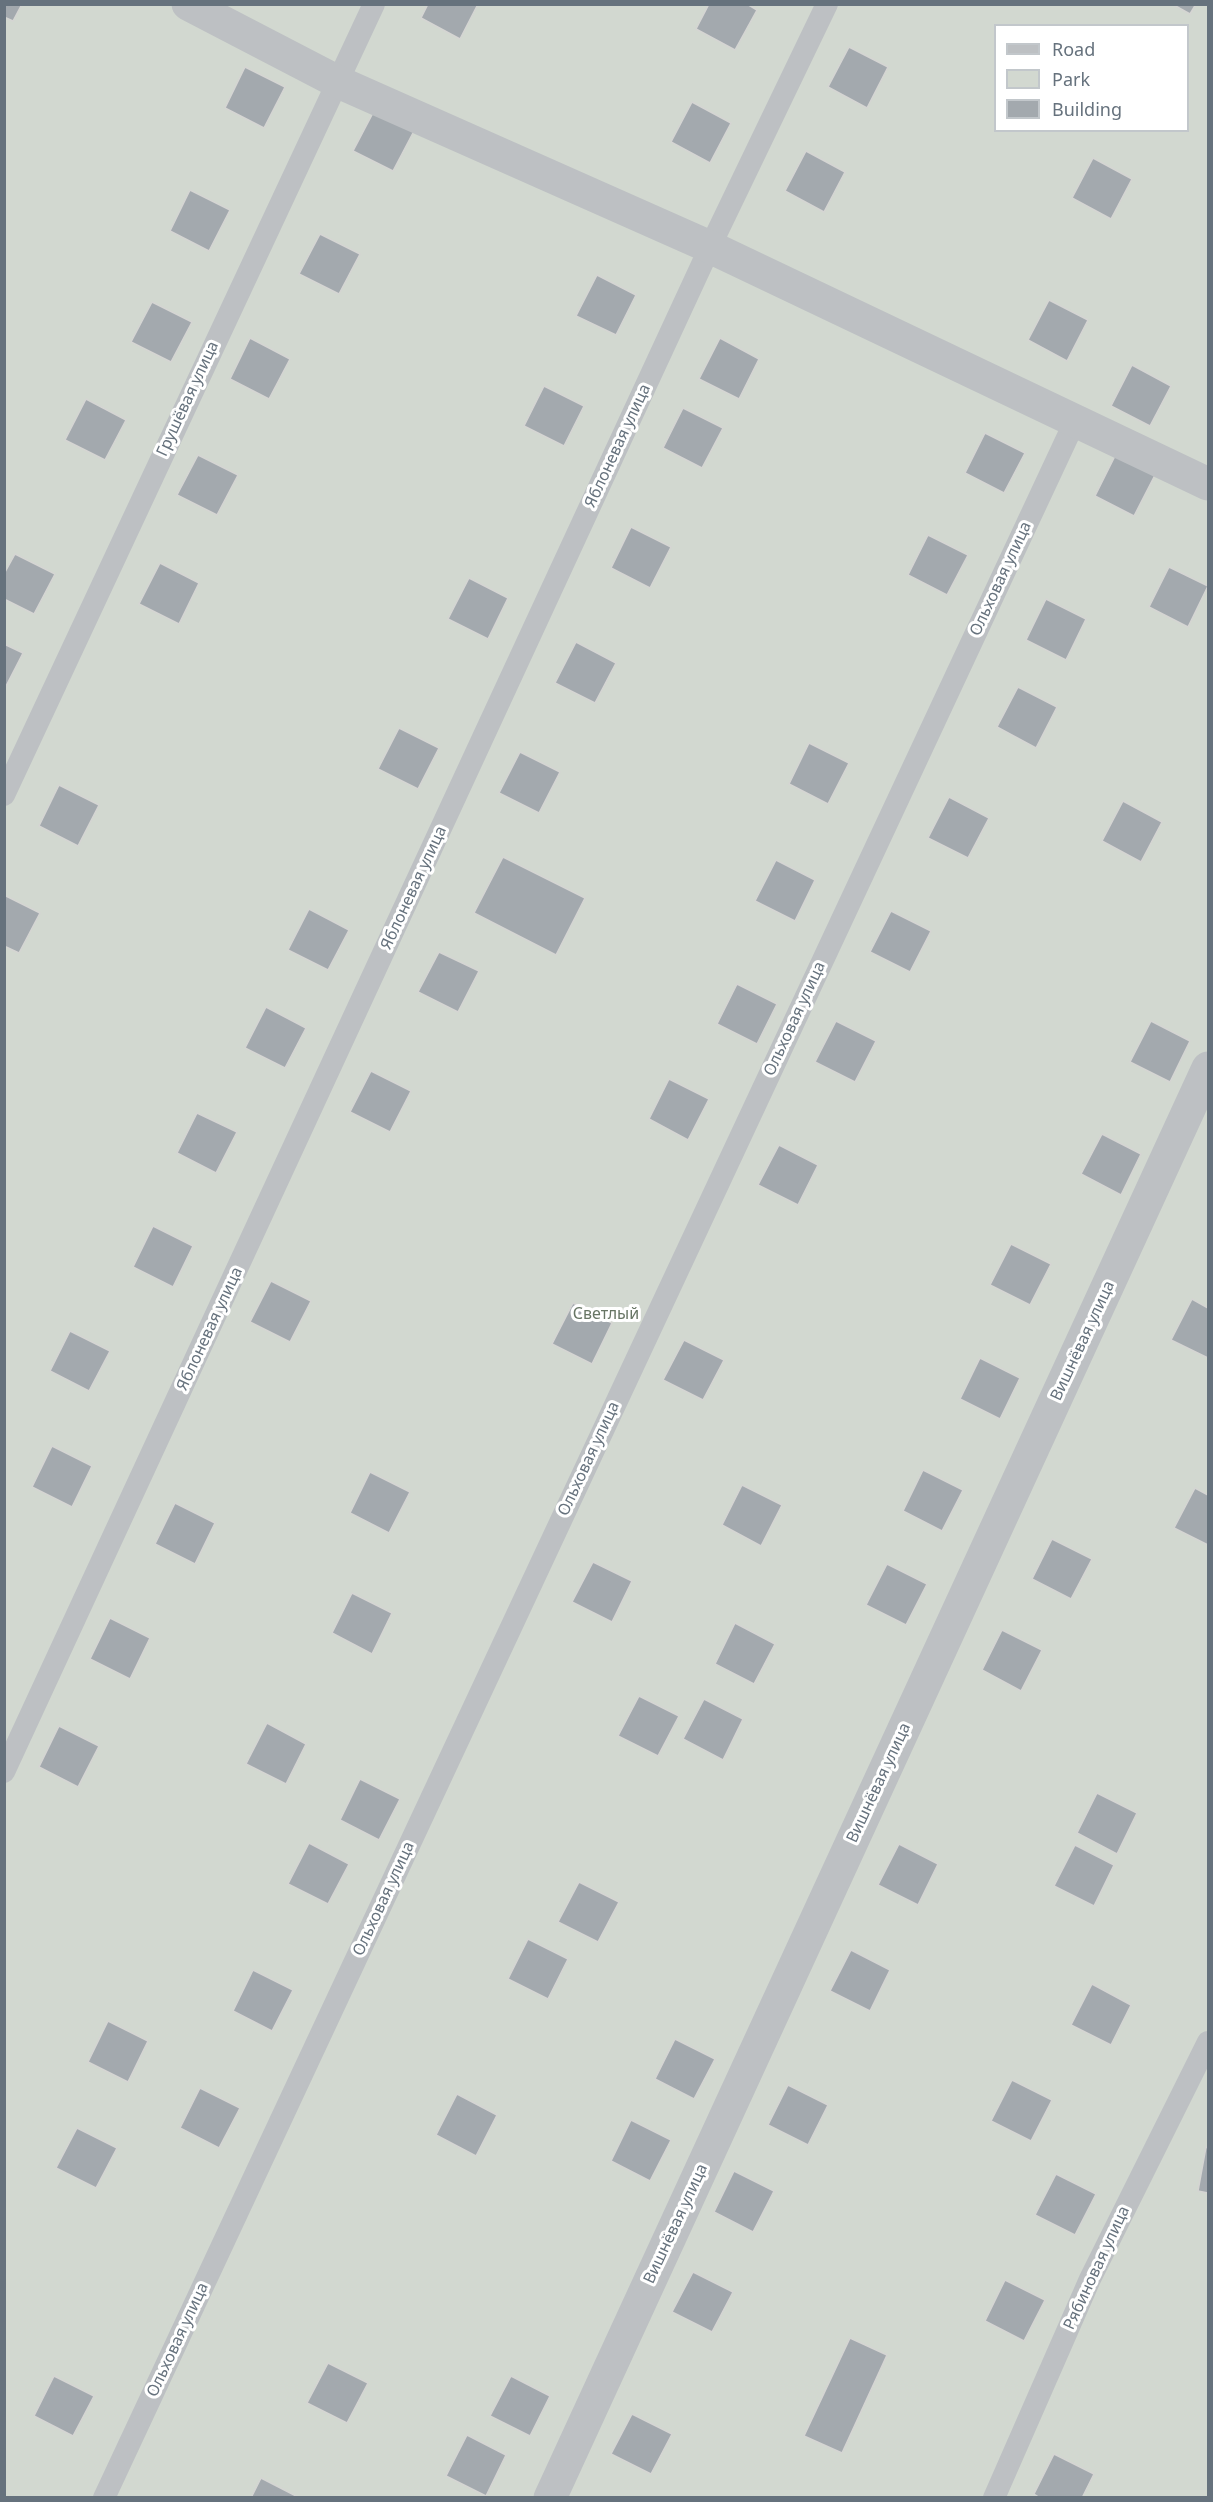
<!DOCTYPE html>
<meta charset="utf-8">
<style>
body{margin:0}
#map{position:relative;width:1213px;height:2502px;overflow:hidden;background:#f3f3f0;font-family:"Noto Sans",sans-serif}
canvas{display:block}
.frame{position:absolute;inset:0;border:6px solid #66727d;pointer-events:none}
.legend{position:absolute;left:994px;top:24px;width:195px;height:108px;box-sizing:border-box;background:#fff;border:2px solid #c2c7cb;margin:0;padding:8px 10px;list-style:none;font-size:18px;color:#66727d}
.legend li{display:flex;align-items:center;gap:12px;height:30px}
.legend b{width:30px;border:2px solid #c2c7cb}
</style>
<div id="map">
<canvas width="1213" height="2502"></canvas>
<div class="frame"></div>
<ul class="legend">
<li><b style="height:8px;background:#bdc0c3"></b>Road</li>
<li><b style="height:16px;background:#d2d8d0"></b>Park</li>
<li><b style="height:16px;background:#a3a9ae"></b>Building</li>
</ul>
</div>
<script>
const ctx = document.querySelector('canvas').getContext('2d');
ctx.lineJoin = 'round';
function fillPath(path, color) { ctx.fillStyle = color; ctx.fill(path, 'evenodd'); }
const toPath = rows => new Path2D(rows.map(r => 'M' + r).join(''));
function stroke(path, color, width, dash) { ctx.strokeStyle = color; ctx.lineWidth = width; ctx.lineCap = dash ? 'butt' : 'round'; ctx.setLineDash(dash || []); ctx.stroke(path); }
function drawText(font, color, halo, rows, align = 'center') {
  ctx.font = font + ' "Noto Sans",sans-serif'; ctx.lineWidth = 6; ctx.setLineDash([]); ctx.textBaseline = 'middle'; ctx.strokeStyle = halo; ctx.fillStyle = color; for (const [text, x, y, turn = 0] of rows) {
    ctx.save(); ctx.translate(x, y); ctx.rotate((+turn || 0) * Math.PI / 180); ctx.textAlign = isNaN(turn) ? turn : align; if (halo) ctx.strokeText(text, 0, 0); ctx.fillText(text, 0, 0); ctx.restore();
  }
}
fillPath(toPath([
 [5,5,1208,5,1208,2497,5,2497],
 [996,26,1188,26,1188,130,996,130]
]), '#d2d8d0');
const building = toPath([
 [4,4,22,4,13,21,4,17,4,4],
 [428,4,478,4,460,39,421,18,428,4],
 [709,4,747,4,757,10,735,50,696,29,709,4],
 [1172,4,1196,4,1190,14,1172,4],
 [849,47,888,67,867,108,828,87,849,47],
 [245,67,285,87,264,128,225,108,245,67],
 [692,102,731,123,710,163,671,142,692,102],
 [374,111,414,131,393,171,353,151,374,111],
 [806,151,845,172,824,212,785,191,806,151],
 [1093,158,1132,179,1111,219,1072,198,1093,158],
 [190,190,230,210,209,251,170,231,190,190],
 [320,234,360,254,339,294,299,274,320,234],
 [597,275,636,295,616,335,576,316,597,275],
 [1049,300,1088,320,1067,361,1028,340,1049,300],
 [152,302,192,322,171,362,131,342,152,302],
 [250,338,290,359,269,399,230,379,250,338],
 [720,338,759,359,739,399,699,379,720,338],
 [1132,365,1171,386,1150,426,1111,406,1132,365],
 [544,386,584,406,564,446,524,426,544,386],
 [86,399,126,420,105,460,65,440,86,399],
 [683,408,723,428,702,468,663,448,683,408],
 [985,433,1025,453,1004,493,965,473,985,433],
 [198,455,238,475,217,515,177,495,198,455],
 [1115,456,1155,475,1134,516,1095,496,1115,456],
 [631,527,671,547,650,588,611,568,631,527],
 [928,535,968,555,947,595,908,575,928,535],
 [15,554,55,574,34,614,4,599,4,574,15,554],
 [160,563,199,583,179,624,139,604,160,563],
 [1169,567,1208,586,1188,627,1149,607,1169,567],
 [469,578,508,598,488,639,448,619,469,578],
 [1046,599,1086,619,1066,660,1026,640,1046,599],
 [576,642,616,663,595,703,555,683,576,642],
 [4,644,23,653,4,690,4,644],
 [1018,687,1057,707,1036,748,997,727,1018,687],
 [399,728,439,748,418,789,378,769,399,728],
 [809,743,849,763,828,804,789,784,809,743],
 [520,752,560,772,539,813,499,793,520,752],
 [59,785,99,805,78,846,39,826,59,785],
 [949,797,989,818,968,858,928,838,949,797],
 [1123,801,1162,822,1141,862,1102,841,1123,801],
 [503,857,585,898,556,955,474,913,503,857],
 [776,860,815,880,795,921,755,901,776,860],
 [4,895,40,913,19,953,4,946,4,895],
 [309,909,349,930,328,970,288,950,309,909],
 [891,911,931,931,910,972,870,952,891,911],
 [439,952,479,971,458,1012,418,992,439,952],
 [737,984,777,1004,757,1044,717,1024,737,984],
 [266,1007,306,1028,285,1068,245,1048,266,1007],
 [836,1021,876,1041,855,1082,815,1062,836,1021],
 [1151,1021,1190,1041,1170,1082,1130,1062,1151,1021],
 [371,1071,411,1091,390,1132,350,1112,371,1071],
 [669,1079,709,1099,688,1140,649,1119,669,1079],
 [197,1113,237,1132,216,1173,177,1153,197,1113],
 [1102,1134,1141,1154,1121,1195,1081,1174,1102,1134],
 [779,1145,818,1165,798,1205,758,1185,779,1145],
 [153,1226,193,1246,173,1287,133,1267,153,1226],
 [1011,1244,1051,1264,1030,1305,990,1285,1011,1244],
 [271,1281,311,1301,290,1342,250,1322,271,1281],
 [1192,1299,1208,1308,1208,1358,1171,1340,1192,1299],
 [573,1303,612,1323,592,1364,552,1344,573,1303],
 [70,1331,110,1351,89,1391,50,1371,70,1331],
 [684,1340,724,1360,703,1400,663,1380,684,1340],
 [980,1358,1020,1378,1000,1419,960,1399,980,1358],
 [52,1446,92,1466,72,1507,32,1487,52,1446],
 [923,1470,963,1490,942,1531,903,1511,923,1470],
 [370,1472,410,1492,389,1533,350,1513,370,1472],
 [742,1485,782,1505,761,1546,722,1525,742,1485],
 [1195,1488,1208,1495,1208,1545,1174,1528,1195,1488],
 [175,1503,215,1523,195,1564,155,1544,175,1503],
 [1052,1539,1092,1559,1071,1599,1032,1579,1052,1539],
 [593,1562,632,1581,612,1622,572,1602,593,1562],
 [887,1564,927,1584,906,1625,866,1605,887,1564],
 [352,1593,392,1613,372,1654,332,1633,352,1593],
 [110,1618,150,1638,130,1679,90,1659,110,1618],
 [735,1623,775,1644,754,1684,715,1664,735,1623],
 [1002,1630,1042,1650,1021,1691,982,1670,1002,1630],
 [639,1696,679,1716,658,1756,618,1736,639,1696],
 [704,1699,743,1719,723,1760,683,1739,704,1699],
 [267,1723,306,1744,286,1784,246,1764,267,1723],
 [59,1726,99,1746,78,1787,39,1767,59,1726],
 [360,1779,400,1799,379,1840,340,1820,360,1779],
 [1097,1793,1137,1813,1117,1854,1077,1833,1097,1793],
 [309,1843,349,1864,328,1904,288,1884,309,1843],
 [899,1844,938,1864,918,1905,878,1885,899,1844],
 [1075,1845,1114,1865,1094,1906,1054,1886,1075,1845],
 [579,1882,619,1902,598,1942,558,1922,579,1882],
 [528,1939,568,1959,548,1999,508,1979,528,1939],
 [851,1950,890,1970,870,2011,830,1991,851,1950],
 [253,1970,293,1990,272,2031,233,2011,253,1970],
 [1092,1984,1131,2005,1111,2045,1071,2025,1092,1984],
 [108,2021,148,2041,128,2082,88,2062,108,2021],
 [675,2039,715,2059,694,2099,655,2079,675,2039],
 [1012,2080,1052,2100,1031,2141,991,2121,1012,2080],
 [788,2085,828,2105,808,2145,768,2125,788,2085],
 [200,2088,240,2108,219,2148,180,2128,200,2088],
 [457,2094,497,2115,476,2156,436,2135,457,2094],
 [631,2120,671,2140,650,2181,611,2161,631,2120],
 [77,2128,117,2148,96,2188,56,2168,77,2128],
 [1206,2147,1208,2148,1208,2193,1198,2191,1206,2147],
 [734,2171,774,2191,753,2232,714,2212,734,2171],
 [1056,2174,1096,2194,1075,2235,1035,2215,1056,2174],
 [693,2272,733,2292,712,2332,672,2312,693,2272],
 [1005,2280,1045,2300,1024,2341,985,2321,1005,2280],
 [850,2338,887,2355,842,2453,804,2436,850,2338],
 [328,2363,368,2383,347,2423,307,2403,328,2363],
 [54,2376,94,2396,73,2436,34,2416,54,2376],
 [511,2376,550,2396,530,2436,490,2416,511,2376],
 [632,2414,672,2434,651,2474,611,2454,632,2414],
 [467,2435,506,2455,486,2496,446,2476,467,2435],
 [1054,2454,1094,2474,1082,2498,1040,2498,1034,2494,1054,2454],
 [261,2478,300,2498,251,2498,261,2478]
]);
fillPath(building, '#a3a9ae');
stroke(building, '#d5d5d3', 1.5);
stroke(toPath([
 [4,795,374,4],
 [4,1772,710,247,827,4],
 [104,2498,1075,421],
 [994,2498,1090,2279,1208,2042]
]), '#bdc0c3', 22);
stroke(toPath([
 [188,4,336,81,710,247,1208,484],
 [550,2498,1208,1068]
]), '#bdc0c3', 33);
drawText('16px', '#66727d', '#fff', [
 ["Грушёвая улица",188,399,-65],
 ["Яблоневая улица",618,446,-65],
 ["Ольховая улица",1001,579,-65],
 ["Яблоневая улица",414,888,-65],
 ["Ольховая улица",795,1019,-65],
 ["Яблоневая улица",210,1329,-65],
 ["Вишнёвая улица",1083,1341,-65],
 ["Ольховая улица",589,1459,-65],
 ["Вишнёвая улица",879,1783,-65],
 ["Ольховая улица",384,1899,-65],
 ["Вишнёвая улица",676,2224,-65],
 ["Рябиновая улица",1097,2268,-65],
 ["Ольховая улица",178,2340,-65]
]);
drawText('16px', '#677564', '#fff', [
 ["Светлый",606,1314]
]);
</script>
